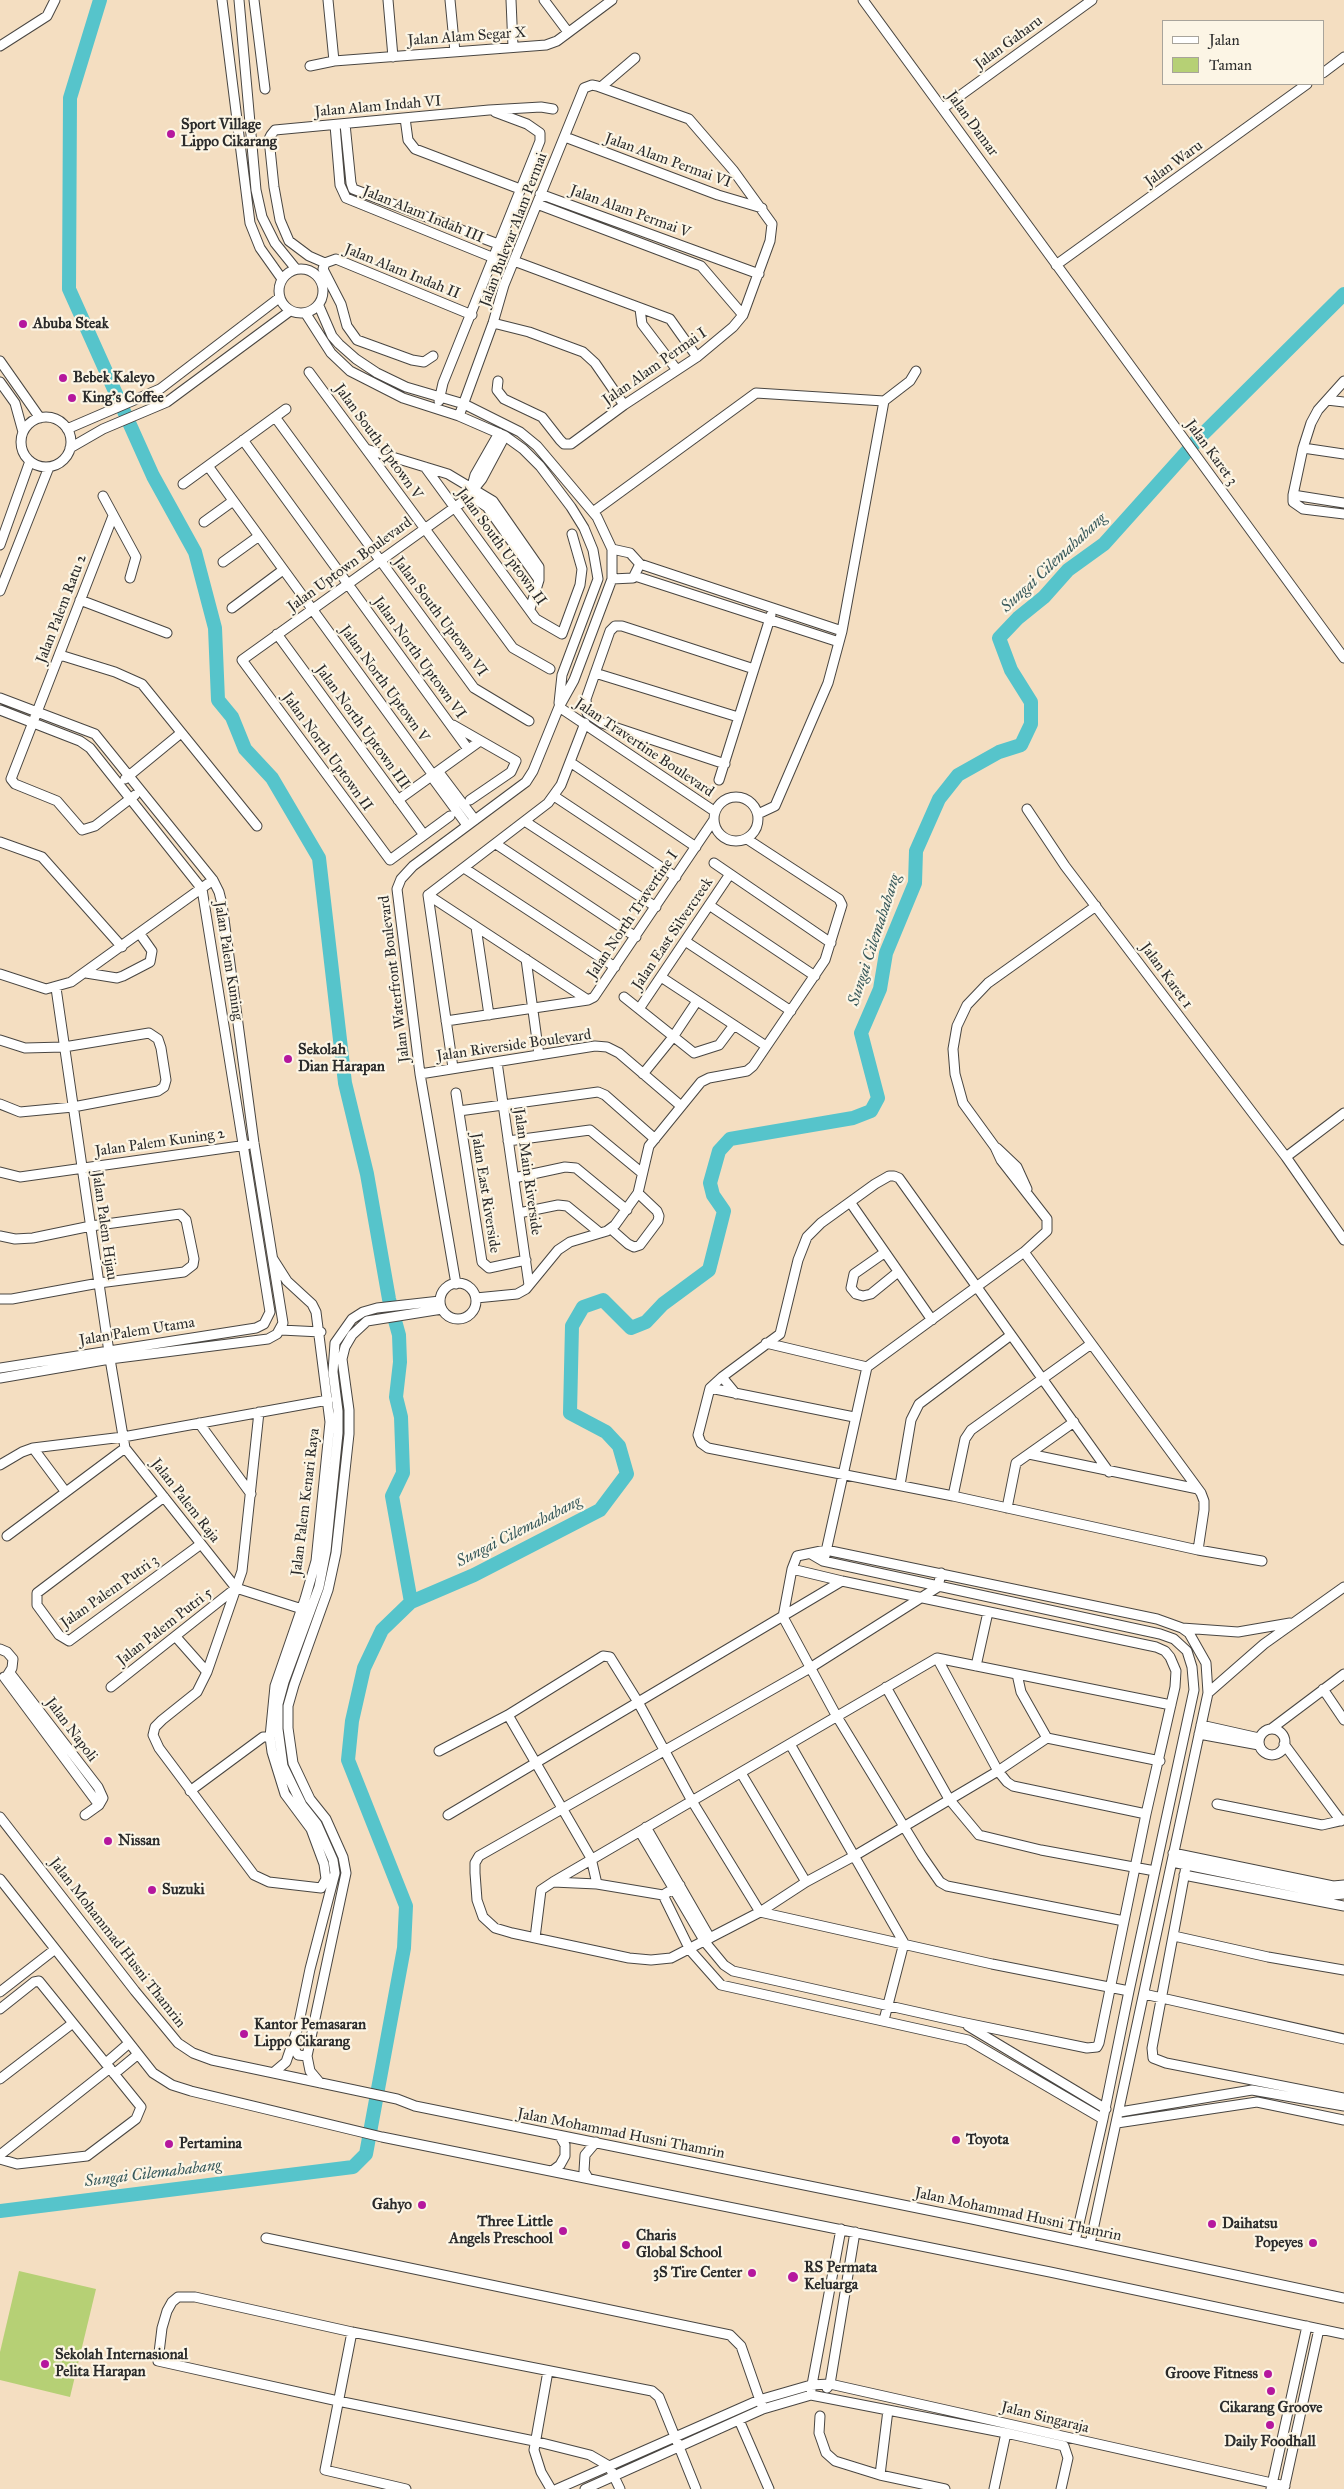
<!DOCTYPE html>
<style>
body{margin:0}
#map{position:relative;width:1344px;height:2489px;overflow:hidden;background:#f4dec1;font-family:"IM FELL Great Primer",serif}
canvas{display:block}
.legend{position:absolute;left:1162px;top:20px;width:162px;height:65px;box-sizing:border-box;background:#fcf5e5;border:1px solid #a8a49b;margin:0;padding:6px 9px;list-style:none;font-size:15px;color:#2b2b2b}
.legend li{display:flex;align-items:center;gap:10px;height:25px}
.legend b{width:25px;border:1px solid #a8a49b}
</style>
<div id="map">
<canvas width="1344" height="2489"></canvas>
<ul class="legend">
<li><b style="height:6px;background:#fff"></b>Jalan</li>
<li><b style="height:14px;background:#b6d075"></b>Taman</li>
</ul>
</div>
<script>
const ctx = document.querySelector('canvas').getContext('2d');
ctx.lineJoin = 'round';
function fillPath(path, color) { ctx.fillStyle = color; ctx.fill(path, 'evenodd'); }
const toPath = rows => new Path2D(rows.map(r => 'M' + r).join(''));
function stroke(path, color, width, dash) { ctx.strokeStyle = color; ctx.lineWidth = width; ctx.lineCap = dash ? 'butt' : 'round'; ctx.setLineDash(dash || []); ctx.stroke(path); }
function drawText(font, color, halo, rows, align = 'center') {
  ctx.font = font + ' "IM FELL Great Primer",serif'; ctx.lineWidth = 4.5; ctx.setLineDash([]); ctx.textBaseline = 'middle'; ctx.strokeStyle = halo; ctx.fillStyle = color; for (const [text, x, y, turn = 0] of rows) {
    ctx.save(); ctx.translate(x, y); ctx.rotate((+turn || 0) * Math.PI / 180); ctx.textAlign = isNaN(turn) ? turn : align; if (halo) ctx.strokeText(text, 0, 0); ctx.fillText(text, 0, 0); ctx.restore();
  }
}
fillPath(toPath([
 [19,2271,96,2289,70,2397,0,2380,0,2352]
]), '#b6d075');
stroke(toPath([
 [100,0,70,98,69,289,153,476,195,552,215,628,218,700,232,717,245,749,272,778,319,858,345,1083,367,1174,389,1299,399,1335,400,1362,396,1397,401,1417,403,1473,392,1496,411,1602],
 [0,2211,353,2167,366,2154,404,1948,406,1906,348,1760,352,1721,364,1668,382,1630,411,1602,474,1575,600,1510,627,1474,619,1446,606,1432,570,1413,572,1326,583,1307,603,1300,631,1328,646,1322,663,1304,709,1270,724,1211,713,1195,710,1183,719,1151,730,1139,853,1118,871,1111,878,1098,861,1033,880,989,886,953,915,883,916,851,939,799,958,775,999,752,1021,745,1031,724,1031,702,1011,670,999,638,1018,618,1044,597,1068,570,1104,544,1200,437,1344,294]
]), '#56c4cb', 14);
const minor = toPath([
 [222,0,250,223,260,248,282,279],
 [239,0,256,190,262,217,275,243,296,269],
 [254,0,265,89],
 [328,0,334,61],
 [388,0,393,57],
 [450,0,455,52],
 [511,0,513,47],
 [544,0,568,32],
 [863,0,1344,658],
 [0,46,47,16,55,0],
 [310,66,334,61,546,45,557,41,612,0],
 [1323,73,1344,57],
 [601,87,635,58],
 [943,108,1092,0],
 [405,118,408,140,415,149,520,189],
 [345,124,351,183,353,189,498,244],
 [335,125,340,185,346,198,494,258],
 [565,137,718,195,762,208],
 [540,194,759,274],
 [537,204,701,266,743,315],
 [514,261,670,319,697,357],
 [325,263,323,269,341,304,347,326,357,340,412,360,424,362,433,356],
 [1056,265,1307,84],
 '279 291a22 22 0 1 1 44 0a22 22 0 1 1-44 0Z',
 [319,306,332,336,339,344,356,359,377,373,406,387,464,404,520,432,537,446,597,517,612,549,612,579,574,680,559,707,533,771,526,782,413,866,401,879,397,889,420,1074,456,1284],
 [640,309,642,324,677,370],
 [306,314,331,353,350,371,403,398,459,416,505,436,523,449,540,466,571,507,584,528,593,550,598,579,562,675,559,703],
 [472,315,336,259,325,263,309,256,289,241,280,220,274,187,269,139,271,135,275,130,489,110,541,107,553,109],
 [493,323,529,332,583,352,595,363,624,405],
 [0,361,40,418],
 [309,372,513,648,550,669],
 [1344,381,1318,410,1311,423,1303,448,1293,495,1293,502,1303,509,1344,514],
 [0,382,15,403,23,432],
 [1327,400,1344,402],
 [439,401,443,383,540,141,540,133,527,124,495,112],
 [459,416,493,323,504,285,584,88,592,85,597,86,689,119,733,170,772,224,770,241,743,315,733,327,697,357,624,405,571,444,564,444,560,440,542,417,504,399,497,390,498,381],
 [275,417,474,688,529,721],
 '21 442a25 25 0 1 1 50 0a25 25 0 1 1-50 0Z',
 [67,429,160,389,279,298],
 [243,440,468,749],
 [70,448,103,429,167,402,290,311],
 [1303,448,1344,454],
 [366,449,448,474,493,501,539,567,539,580,530,609],
 [208,466,433,775,434,780,467,825],
 [425,467,536,619,562,634,580,585,582,569,572,534],
 [183,484,286,409],
 [471,490,475,499,487,507,539,580],
 [471,490,475,475,499,433],
 [1293,495,1344,503],
 [103,496,136,557,130,578],
 [593,512,756,393,884,401],
 [113,516,11,779,15,784,57,801,82,830,95,826,135,795],
 [204,522,233,501],
 [0,545,30,461],
 [612,549,630,553,640,564,633,578,612,579],
 [223,562,259,536],
 [640,564,842,631],
 [635,576,839,642],
 [0,591,49,467],
 [80,600,167,633],
 [232,608,283,570],
 [277,634,424,835],
 [60,655,115,672,142,684,257,826],
 [595,673,738,717],
 [0,698,95,734,213,880,219,892,222,904,254,1143,283,1323,277,1334,268,1339,110,1359,0,1378],
 [559,707,714,811],
 [0,710,80,741,90,748,202,889,270,1312,264,1324,256,1328,0,1368],
 [453,725,516,761,511,772,470,800],
 [570,762,696,847],
 [725,764,602,723,587,713,586,699,610,631,615,626,622,626,754,669],
 [433,775,441,775,475,820],
 [125,779,181,733],
 [719,780,771,615],
 [554,796,676,877],
 '714 819a22 22 0 1 1 44 0a22 22 0 1 1-44 0Z',
 [398,800,480,741],
 [1027,809,1065,866,1286,1157,1344,1240],
 [758,814,775,806,828,683,842,631,884,401,910,381,916,371],
 [450,816,390,860,242,660,465,500,482,479,505,436],
 [526,822,656,907],
 [0,842,42,857,122,947],
 [496,844,636,937],
 [714,863,831,943],
 [464,868,615,967],
 [428,895,548,803,561,785,585,723],
 [428,895,588,1000],
 [428,895,453,1068],
 [709,905,815,976],
 [476,927,489,1015],
 [685,941,791,1011],
 [526,959,539,1055],
 [86,973,117,978,123,976,150,962,152,951,140,934],
 [0,974,46,989,71,982,213,880],
 [661,977,766,1046],
 [56,988,110,1359,125,1448,236,1588,302,1609],
 [624,997,694,1053,719,1045,734,1025],
 [639,1009,730,874],
 [446,1021,588,1000,594,997,713,821],
 [0,1040,25,1048,64,1047,149,1033,158,1039,161,1048,166,1080,164,1087,158,1091,73,1107,20,1112,0,1104],
 [497,1062,529,1285],
 [420,1074,595,1046,607,1047,619,1053,681,1106],
 [643,1074,673,1037,697,1001],
 [456,1093,482,1262,489,1268,526,1260],
 [459,1111,598,1092,605,1095,655,1139],
 [508,1141,590,1130,642,1173],
 [997,1148,1017,1167,1027,1189],
 [1286,1157,1344,1113],
 [0,1172,20,1177,247,1145],
 [514,1178,565,1167,576,1168,627,1210],
 [850,1202,932,1320],
 [519,1213,558,1205,567,1206,600,1233],
 [611,1229,628,1244,634,1247,640,1245,658,1221,659,1216,657,1211,638,1193],
 [0,1236,15,1239,33,1238,91,1226,180,1214,186,1220,194,1259,193,1265,184,1272,99,1283,12,1299,0,1299],
 [1024,1252,1201,1493,1204,1501,1204,1510,1198,1550],
 [884,1253,854,1274,851,1288,856,1294,863,1296,871,1294,898,1272],
 '440 1301a18 18 0 1 1 36 0a18 18 0 1 1-36 0Z',
 [476,1298,517,1294,526,1289,558,1250,570,1242,607,1231,615,1225,638,1193,649,1146,701,1082,709,1078,747,1071,753,1066,825,960,842,905,839,899,747,839],
 [281,1330,321,1332],
 [766,1343,867,1367],
 [722,1377,736,1394],
 [710,1388,854,1417],
 [259,1412,242,1571,207,1672,197,1692,162,1720,155,1727,153,1735,159,1748,254,1875,269,1882,321,1888,326,1879,324,1864,311,1829,285,1794,272,1752,270,1737,275,1686,305,1599,316,1561,330,1422,316,1312,312,1304,287,1281,273,1259],
 [199,1423,251,1494],
 [33,1448,65,1491],
 [1029,1454,1198,1489],
 [0,1465,22,1452,33,1448,123,1437,328,1400],
 [1109,1472,899,1178,894,1176,889,1176,875,1184,821,1223,807,1237,798,1260,780,1334,722,1377,710,1388,698,1435,701,1443,708,1448,953,1496,1198,1550,1262,1561],
 [900,1485,911,1420,919,1404,1011,1335],
 [953,1496,965,1439,971,1430,1091,1344],
 [164,1497,37,1593,37,1605,59,1635,69,1641,201,1544],
 [1007,1508,1016,1463,1074,1422],
 [7,1536,125,1448],
 [811,1554,823,1561,1160,1634,1174,1639,1187,1651,1192,1667,1194,1690,1129,1991,1103,2119,1075,2241],
 [825,1556,867,1367,1024,1252,1047,1231,1047,1219,1001,1160,995,1147,963,1103,955,1074,953,1049,957,1026,967,1005,988,983,1096,906],
 [792,1569,797,1556,826,1550,1157,1619,1182,1628,1189,1633,1206,1663,1208,1693,1090,2244],
 [941,1573,938,1587,810,1668,479,1856,475,1863,475,1873,477,1900,483,1917,495,1928,512,1933,629,1958,651,1960,671,1958,760,1912,806,1882,856,1855,998,1771,1047,1738],
 [1182,1628,1238,1632,1290,1623],
 [176,1637,207,1672],
 [0,1649,7,1652,13,1659,12,1668,7,1676],
 [937,1658,998,1771,1007,1782,1013,1786,1146,1814],
 [976,1666,988,1612],
 [1017,1674,1021,1692,1047,1738,1160,1761],
 [4,1677,99,1805,103,1798,98,1787,10,1673],
 [111,1687,236,1588],
 [886,1687,949,1799,979,1835,1041,1850,1155,1871],
 [1323,1689,1344,1720],
 [1208,1693,1264,1644,1344,1587],
 [508,1715,591,1858,597,1884],
 [1201,1725,1259,1738],
 [1271,1729,1344,1674],
 '1259 1742a13 13 0 1 1 26 0a13 13 0 1 1-26 0Z',
 [1199,1734,1259,1745],
 [790,1744,904,1943,884,2020],
 [1284,1744,1341,1821],
 [439,1751,508,1715,603,1656,610,1657,638,1702,692,1801,760,1912,992,1964,1129,1991],
 [741,1773,806,1882],
 [190,1791,263,1737,270,1737],
 [1217,1804,1322,1825,1344,1820],
 [85,1815,99,1805],
 [448,1815,842,1581],
 [0,1817,135,1991,178,2043,193,2053,212,2060,397,2099,415,2106,972,2219,1344,2298],
 [646,1827,710,1938],
 [640,1832,705,1942,724,1965,733,1971,961,2022,1087,2048,1097,2047,1099,2043,1146,1814,1175,1687,1176,1671,1170,1657,1165,1651,1156,1647,842,1581,792,1569,783,1617,836,1715,922,1856,940,1882,947,1886,1124,1921],
 [1173,1853,1333,1886,1344,1885],
 [1188,1856,1152,2048,1153,2058,1166,2063,1344,2098],
 [1172,1862,1333,1895,1344,1894],
 [1184,1875,1344,1906],
 [0,1879,153,2073,172,2085,191,2091,382,2137,1050,2272,1344,2334],
 [553,1882,597,1884,663,1895,680,1885],
 [663,1895,690,1950,721,1985,968,2040,1103,2119],
 [1174,1936,1268,1957,1344,1970],
 [535,1938,541,1890,553,1882,937,1658,1171,1705],
 [0,1992,54,1950],
 [1144,1994,1344,2039],
 [0,2009,34,1982,39,1981,141,2107,136,2119,87,2156,17,2164,0,2159],
 [968,2026,1106,2109],
 [296,2041,295,2050,298,2055,307,2056],
 [106,2063,128,2044],
 [273,2073,286,2062,298,2027,310,1969,335,1873,333,1860,317,1824,302,1805,283,1766,278,1729,278,1704,284,1682,319,1587,326,1551,338,1433,338,1411,333,1372,335,1343,352,1319,363,1312,377,1308,440,1301],
 [114,2074,137,2055],
 [0,2079,73,2023],
 [320,2083,310,2071,307,2056,346,1873,343,1857,326,1819,310,1799,293,1763,288,1728,288,1706,294,1685,328,1590,336,1553,349,1434,349,1410,342,1359,345,1347,352,1335,367,1321,442,1309],
 [1120,2112,1252,2090,1344,2106],
 [1117,2123,1257,2102,1344,2120],
 [0,2155,110,2068],
 [552,2171,560,2165,565,2156,565,2145,560,2136],
 [588,2178,584,2171,585,2155,596,2142],
 [266,2238,730,2335,741,2346,763,2409],
 [352,2332,325,2470,406,2489],
 [548,2371,534,2450,541,2472,551,2489],
 [827,2388,830,2384,855,2232],
 [811,2390,841,2229],
 [820,2416,819,2433,826,2453,835,2461,880,2475,945,2489],
 [739,2420,769,2489],
 [880,2475,888,2410],
 [557,2489,759,2400,811,2385,830,2384,1285,2486],
 [585,2489,763,2409,811,2395,1006,2433],
 [620,2489,609,2466,590,2455,534,2441,338,2401,158,2361,162,2328,167,2311,172,2302,178,2297,195,2297,352,2332,652,2391,659,2397,696,2489],
 [994,2489,1006,2433,1064,2446,1068,2458,1061,2489],
 [1271,2489,1307,2326],
 [1284,2489,1319,2329]
]);
stroke(minor, '#494642', 11);
stroke(minor, '#fff', 9);
for (const [x, y, r, color] of [
 [171,134,5,"#b5179e"],
 [23,324,5,"#b5179e"],
 [63,378,5,"#b5179e"],
 [72,398,5,"#b5179e"],
 [288,1059,5,"#b5179e"],
 [108,1841,5,"#b5179e"],
 [152,1890,5,"#b5179e"],
 [244,2034,5,"#b5179e"],
 [956,2140,5,"#b5179e"],
 [169,2144,5,"#b5179e"],
 [422,2205,5,"#b5179e"],
 [1212,2224,5,"#b5179e"],
 [563,2231,5,"#b5179e"],
 [1313,2243,5,"#b5179e"],
 [626,2245,5,"#b5179e"],
 [752,2273,5,"#b5179e"],
 [793,2277,6,"#b5179e"],
 [45,2364,5,"#b5179e"],
 [1268,2374,5,"#b5179e"],
 [1271,2391,5,"#b5179e"],
 [1270,2425,5,"#b5179e"]
]) { const dot = new Path2D(); dot.arc(x, y, r, 0, 2 * Math.PI); ctx.fillStyle = color; ctx.fill(dot); stroke(dot, '#fcf5e5', 2); }
drawText('15px', '#2b2b2b', '#fcf5e5', [
 ["Jalan Alam Segar X",467,37,-4],
 ["Jalan Gaharu",1009,43,-36],
 ["Jalan Alam Indah VI",378,107,-5],
 ["Jalan Damar",972,124,54],
 ["Jalan Alam Permai VI",668,161,20],
 ["Jalan Waru",1174,164,-36],
 ["Jalan Alam Permai V",630,212,20],
 ["Jalan Alam Indah III",423,215,22],
 ["Jalan Bulevar Alam Permai",514,230,-69],
 ["Jalan Alam Indah II",402,272,22],
 ["Jalan Alam Permai I",655,367,-35],
 ["Jalan South Uptown V",378,442,54],
 ["Jalan Karet 3",1211,453,54],
 ["Jalan South Uptown II",501,547,54],
 ["Jalan Uptown Boulevard",350,565,-36],
 ["Jalan Palem Ratu 2",62,609,-69],
 ["Jalan South Uptown VI",440,617,53],
 ["Jalan North Uptown VI",419,658,54],
 ["Jalan North Uptown V",384,684,54],
 ["Jalan North Uptown III",362,727,54],
 ["Jalan Travertine Boulevard",644,748,34],
 ["Jalan North Uptown II",327,752,54],
 ["Jalan North Travertine I",633,915,-56],
 ["Jalan East Silvercreek",673,934,-56],
 ["Jalan Palem Kuning",228,961,81],
 ["Jalan Karet 1",1166,976,54],
 ["Jalan Waterfront Boulevard",395,979,-97],
 ["Jalan Riverside Boulevard",514,1046,-8],
 ["Jalan Palem Kuning 2",160,1143,-8],
 ["Jalan Main Riverside",527,1172,82],
 ["Jalan East Riverside",485,1193,81],
 ["Jalan Palem Hijau",104,1226,82],
 ["Jalan Palem Utama",137,1332,-9],
 ["Jalan Palem Raja",185,1501,52],
 ["Jalan Palem Kenari Raya",306,1502,-83],
 ["Jalan Palem Putri 3",110,1592,-35],
 ["Jalan Palem Putri 5",165,1627,-38],
 ["Jalan Napoli",71,1730,53],
 ["Jalan Mohammad Husni Thamrin",117,1943,52],
 ["Jalan Mohammad Husni Thamrin",621,2134,11],
 ["Jalan Mohammad Husni Thamrin",1018,2215,12],
 ["Jalan Singaraja",1045,2418,14]
]);
drawText('bold 15px', '#2b2b2b', '#fcf5e5', [
 ["Sport Village",181,125],
 ["Lippo Cikarang",181,142],
 ["Abuba Steak",33,324],
 ["Bebek Kaleyo",73,378],
 ["King's Coffee",82,398],
 ["Sekolah",298,1050],
 ["Dian Harapan",298,1067],
 ["Nissan",118,1841],
 ["Suzuki",162,1890],
 ["Kantor Pemasaran",254,2025],
 ["Lippo Cikarang",254,2042],
 ["Toyota",966,2140],
 ["Pertamina",179,2144],
 ["Gahyo",412,2205,"right"],
 ["Three Little",553,2222,"right"],
 ["Angels Preschool",553,2239,"right"],
 ["Daihatsu",1222,2224],
 ["Charis",636,2236],
 ["Global School",636,2253],
 ["Popeyes",1303,2243,"right"],
 ["RS Permata",804,2268],
 ["Keluarga",804,2285],
 ["3S Tire Center",742,2273,"right"],
 ["Sekolah Internasional",55,2355],
 ["Pelita Harapan",55,2372],
 ["Groove Fitness",1258,2374,"right"],
 ["Cikarang Groove",1271,2408,"center"],
 ["Daily Foodhall",1270,2442,"center"]
], 'left');
drawText('italic 16px', '#38595b', '#fcf5e5', [
 ["Sungai Cilemahabang",1054,563,-43],
 ["Sungai Cilemahabang",875,940,-72],
 ["Sungai Cilemahabang",519,1532,-27],
 ["Sungai Cilemahabang",153,2174,-7]
]);
</script>
